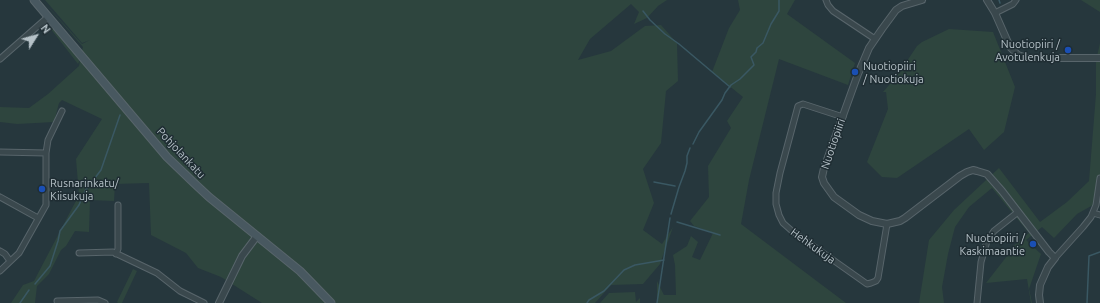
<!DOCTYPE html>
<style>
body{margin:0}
#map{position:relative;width:1100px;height:303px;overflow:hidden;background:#26373d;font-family:Ubuntu,sans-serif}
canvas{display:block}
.north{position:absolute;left:16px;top:16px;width:40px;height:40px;-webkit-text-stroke:3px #1f2d33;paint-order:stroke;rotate:53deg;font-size:11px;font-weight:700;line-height:16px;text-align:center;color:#b6c2c8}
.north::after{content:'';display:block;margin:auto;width:14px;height:18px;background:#b6c2c8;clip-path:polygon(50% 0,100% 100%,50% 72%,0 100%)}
</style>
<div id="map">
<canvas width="1100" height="303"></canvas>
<div class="north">N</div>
</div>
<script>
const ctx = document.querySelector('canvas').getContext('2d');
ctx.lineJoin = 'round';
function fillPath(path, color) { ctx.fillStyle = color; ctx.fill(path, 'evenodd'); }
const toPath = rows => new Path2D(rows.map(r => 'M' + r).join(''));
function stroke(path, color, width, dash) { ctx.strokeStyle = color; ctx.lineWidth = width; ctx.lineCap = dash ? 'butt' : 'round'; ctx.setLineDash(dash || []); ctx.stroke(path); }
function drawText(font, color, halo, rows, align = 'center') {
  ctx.font = font + ' Ubuntu,sans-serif'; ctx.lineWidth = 3; ctx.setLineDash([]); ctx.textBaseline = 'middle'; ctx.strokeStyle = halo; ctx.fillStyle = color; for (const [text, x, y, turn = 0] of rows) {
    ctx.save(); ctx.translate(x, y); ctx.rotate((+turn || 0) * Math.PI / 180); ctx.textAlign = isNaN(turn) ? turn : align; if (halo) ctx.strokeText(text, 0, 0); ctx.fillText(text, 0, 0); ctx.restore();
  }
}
fillPath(toPath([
 [42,0,82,44,90,40,82,43,45,0,667,0,658,6,647,18,634,24,639,12,631,4,590,39,578,60,611,51,645,26,661,25,677,43,678,81,666,91,661,143,643,169,654,203,643,230,662,244,673,227,660,264,643,284,611,285,595,303,262,303,221,277,198,268,186,253,151,235,149,183,115,184,114,201,90,200,89,232,75,231,66,246,61,250,49,274,37,286,35,303,11,303,23,285,34,281,79,195,76,159,102,119,62,100,59,103,54,122,17,124,0,122,0,107,29,108,48,94,79,66,80,60,78,64,50,28,52,28,58,34,80,57,83,47],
 [738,0,795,0,787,14,855,63,848,85,779,59,749,180,741,224,846,303,657,303,657,281,664,295,676,295,675,265,673,255,687,246,691,236,698,242,692,257,700,260,713,233,694,226,690,221,709,197,708,166,731,128,727,121,743,97,712,72,729,28,740,10],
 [1081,0,1100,0,1100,12],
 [949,29,993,32,1015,87,1004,132,984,150,969,129,897,178,882,177,867,162,888,109,886,92,883,92,897,76,917,46,922,42],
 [1100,43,1100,201,1077,214,1054,238,1042,227,1026,240,1041,254,1029,289,1032,303,1031,303,1027,279,986,283,1007,256,1012,247,1029,233,992,188,969,207,955,227,948,254,942,287,944,303,919,303,929,240,954,210,999,168,1040,222,1067,202,1089,181,1096,94,1096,61],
 [133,269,137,271,122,303,118,303,117,302],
 [635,292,636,302,640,298,640,303,600,303,609,293]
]), '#2e453e');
stroke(toPath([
 [999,0,1000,3],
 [643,11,650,20,665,34,679,44,730,87],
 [693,144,699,132,722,100,725,93,731,85,740,79,754,65,751,57,756,52,757,48,763,43,771,24,779,11,779,0],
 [654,182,675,186],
 [671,214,679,187,685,171,687,163,687,156,690,148],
 [677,222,720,235],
 [35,284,50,266,58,241,60,231,79,205,85,191,101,170,120,115],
 [20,303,29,290],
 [587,303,589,300,604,291,624,270,635,265,664,260],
 [657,303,670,218],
 [1087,303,1089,256,1100,252]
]), '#3a5863', 1.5);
const minor = toPath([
 [826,0,828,5,833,11,875,39],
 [995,13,1013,4,1016,0],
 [0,59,48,17],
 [843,117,803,104,798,106,780,173,776,193,776,204,779,215,783,223,792,231,867,284,871,283,876,281,878,278,887,224],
 [0,152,46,153],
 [0,197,38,218],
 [1093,213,1100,215],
 [0,251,5,254,10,261],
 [79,253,113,252,157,273,180,291,204,303],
 [116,254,118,249,118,205],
 [1055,258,1083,227,1091,217,1096,205,1100,178],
 [0,271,19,253,46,205,46,153,48,140,62,111],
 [57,301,98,300,105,303],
 [977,303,981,262,987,241,994,231,1018,212]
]);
const tertiary = toPath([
 [922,0,902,6,896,10,882,29,869,48,858,74,824,168,822,177,824,183,834,197,859,215,872,221,887,224,900,221,905,218,960,176,967,172,973,170,977,171,987,174,1002,191,1049,252,1055,258,1048,267,1040,285,1039,295,1040,303],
 [987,0,995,13,1010,47,1018,55,1027,58,1100,58],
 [219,303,242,256,257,236]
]);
const secondary = toPath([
 [34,0,167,157,194,183,209,197,300,271,331,303]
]);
stroke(minor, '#58656b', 7);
stroke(tertiary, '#58656b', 8);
stroke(secondary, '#58656b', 9);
stroke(minor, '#3a484d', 5);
stroke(tertiary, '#3a484d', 6);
stroke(secondary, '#485860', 7);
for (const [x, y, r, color] of [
 [1068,50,4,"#1a4fb4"],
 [855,72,4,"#1a4fb4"],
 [42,189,4,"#1a4fb4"],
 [1033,244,4,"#1a4fb4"]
]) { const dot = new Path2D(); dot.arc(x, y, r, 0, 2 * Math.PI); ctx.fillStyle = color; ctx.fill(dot); stroke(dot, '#1f2d33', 1.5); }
drawText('11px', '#b6c2c8', '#1f2d33', [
 ["Nuotiopiiri /",1060,44],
 ["Avotulenkuja",1060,57],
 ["Nuotiopiiri",863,66,"left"],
 ["/ Nuotiokuja",863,79,"left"],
 ["Rusnarinkatu/",50,183,"left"],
 ["Kiisukuja",50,196,"left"],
 ["Nuotiopiiri /",1025,238],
 ["Kaskimaantie",1025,251]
], 'right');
drawText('11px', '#b6c2c8', '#1f2d33', [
 ["Nuotiopiiri",833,144,-71],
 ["Pohjolankatu",181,153,47],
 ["Hehkukuja",813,246,36]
]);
</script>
